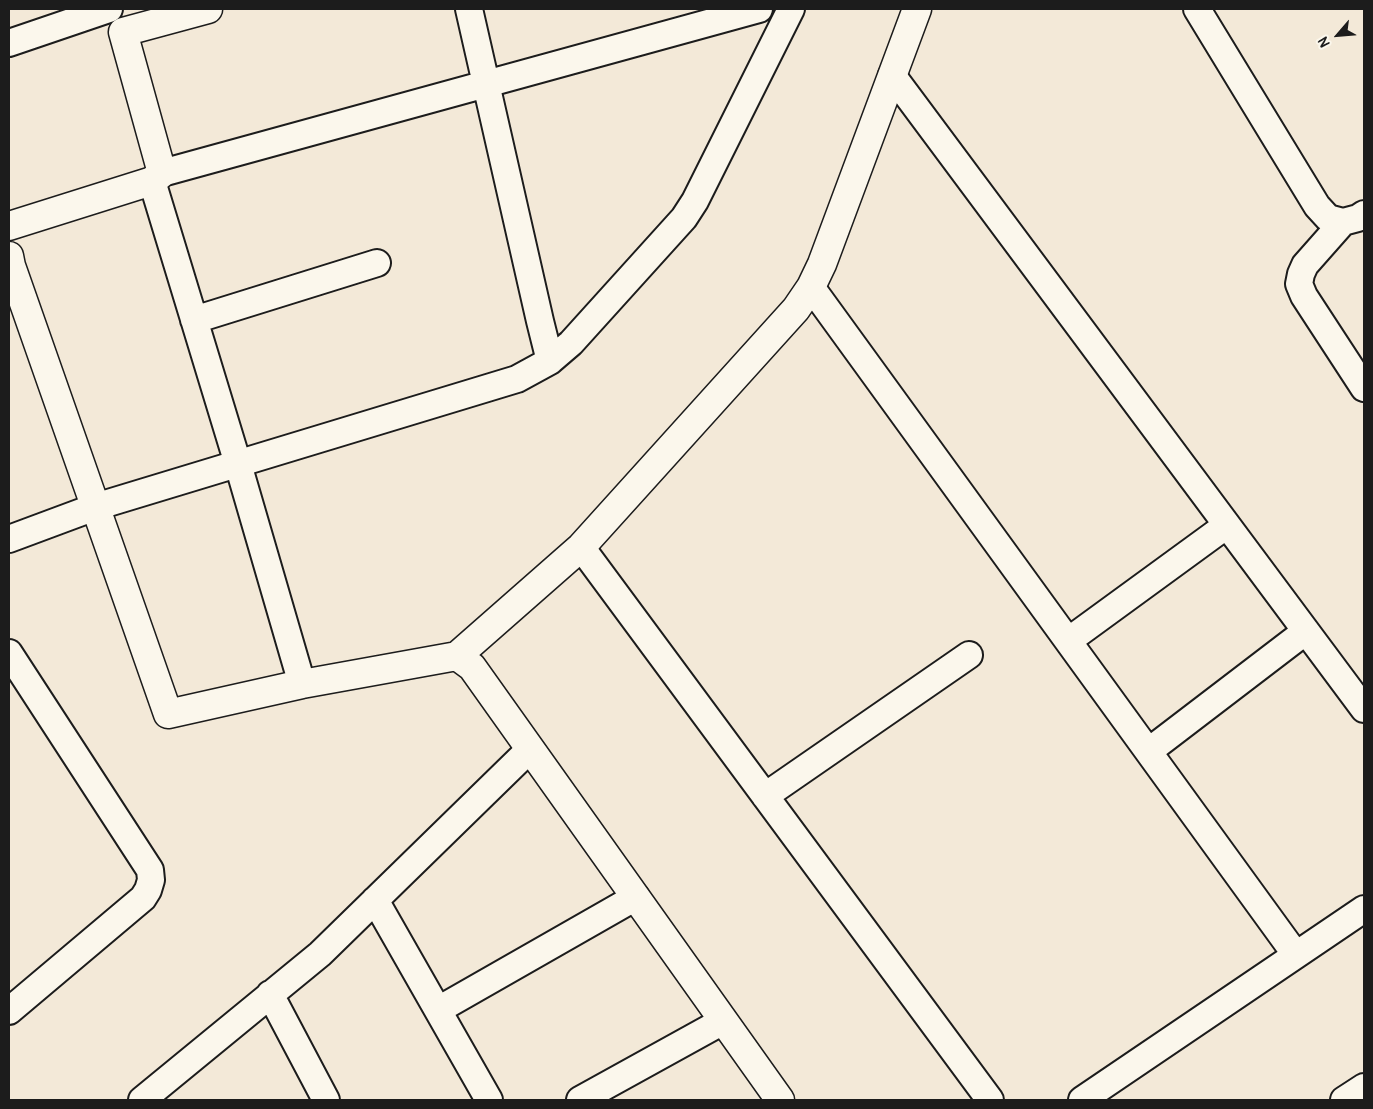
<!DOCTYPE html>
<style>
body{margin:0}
#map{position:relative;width:1373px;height:1109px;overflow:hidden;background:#f3e9d8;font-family:Pangolin,sans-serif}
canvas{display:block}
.frame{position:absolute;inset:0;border:10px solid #1c1c1c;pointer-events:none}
.north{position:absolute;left:1313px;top:10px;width:50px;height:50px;-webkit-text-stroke:4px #fbf7ec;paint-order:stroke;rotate:243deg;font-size:14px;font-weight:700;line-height:20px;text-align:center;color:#1c1c1c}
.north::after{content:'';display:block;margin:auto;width:18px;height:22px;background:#1c1c1c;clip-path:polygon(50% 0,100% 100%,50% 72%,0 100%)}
</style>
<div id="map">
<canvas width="1373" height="1109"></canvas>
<div class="frame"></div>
<div class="north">N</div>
</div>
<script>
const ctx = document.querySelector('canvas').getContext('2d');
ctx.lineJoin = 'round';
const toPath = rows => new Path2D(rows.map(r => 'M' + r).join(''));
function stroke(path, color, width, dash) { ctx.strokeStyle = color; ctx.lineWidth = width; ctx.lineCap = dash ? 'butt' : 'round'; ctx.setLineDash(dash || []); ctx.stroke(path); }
const minor = toPath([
 [469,9,540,321,550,361],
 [1197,9,1317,206,1328,218,1343,222,1358,218,1364,214],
 [9,43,109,9],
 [892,75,1364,709],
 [162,173,759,9],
 [152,181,238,464,302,684],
 [1343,222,1305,265,1301,274,1299,284,1304,296,1364,388],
 [811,287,1296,955],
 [194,320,377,263],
 [9,539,95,507,517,379,550,361,571,343,684,218,695,201,791,9],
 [581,547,990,1100],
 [1068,641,1227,525],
 [9,653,150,870,151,880,148,890,143,898,9,1011],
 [1149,751,1306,631],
 [765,796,969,655],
 [375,900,489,1100],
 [270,994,326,1100],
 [438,1010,636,897],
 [142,1100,320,954,530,749],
 [580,1100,723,1021],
 [1082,1100,1364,909],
 [1344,1100,1364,1087]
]);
const tertiary = toPath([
 [9,226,152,181,162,173,123,32,208,9],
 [9,256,11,266,168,714,302,684,457,656,472,667,780,1100],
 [457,656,581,547,796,309,811,287,822,264,917,9]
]);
stroke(minor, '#1c1c1c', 30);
stroke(tertiary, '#1c1c1c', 31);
stroke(minor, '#fbf7ec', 26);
stroke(tertiary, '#fbf7ec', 28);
</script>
